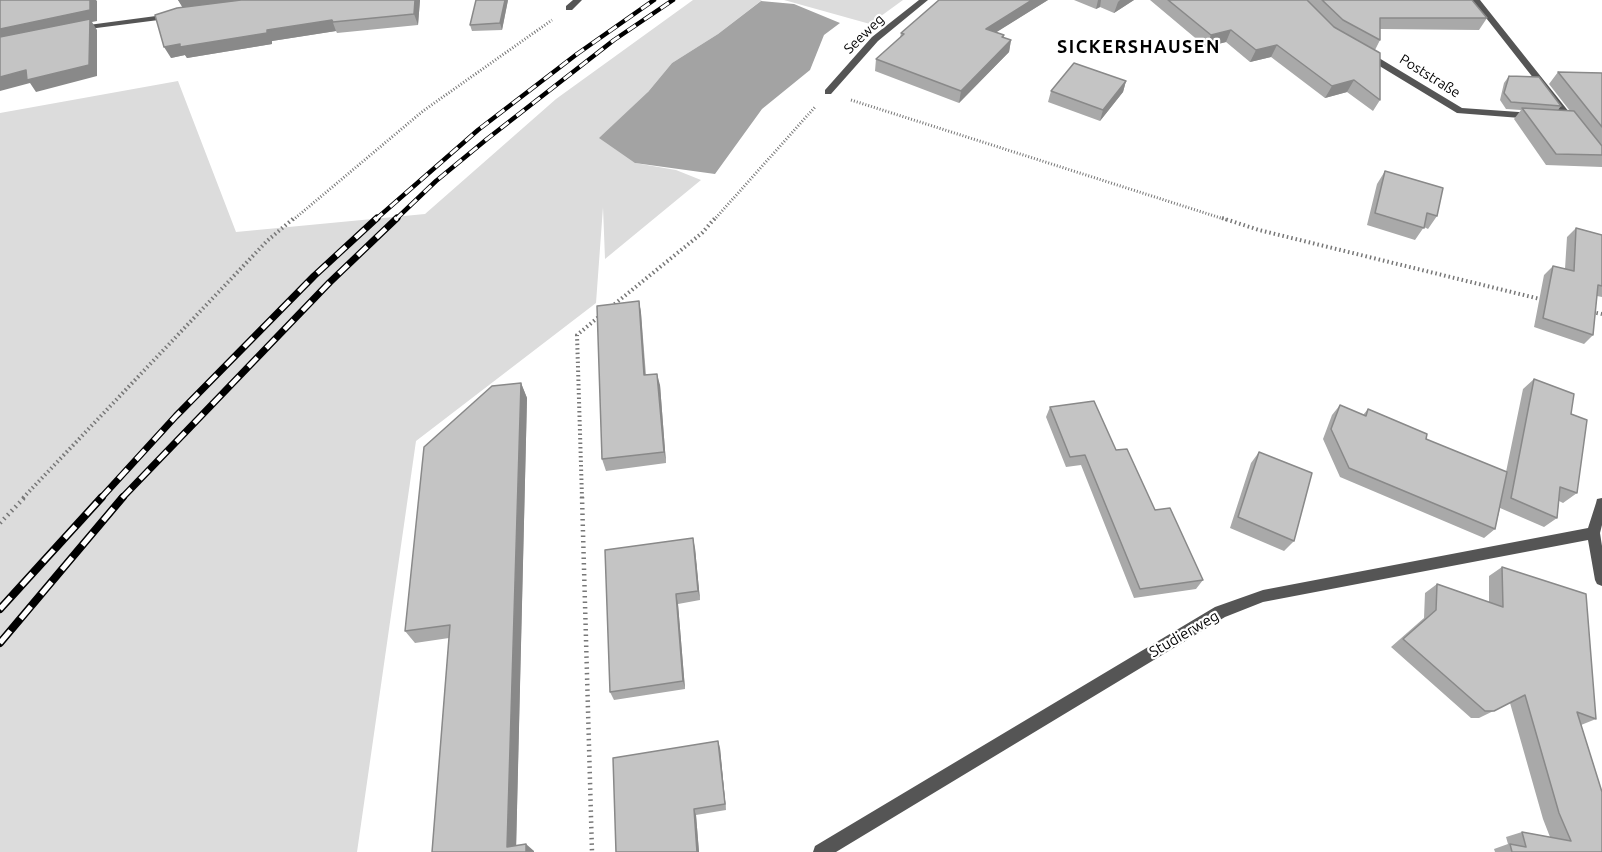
<!DOCTYPE html>
<meta charset="utf-8">
<style>
body{margin:0}
canvas{display:block;background:#fff}
</style>
<canvas width="1602" height="852"></canvas>
<script>
const ctx = document.querySelector('canvas').getContext('2d');
ctx.lineJoin = 'round';
function fillPath(path, color) { ctx.fillStyle = color; ctx.fill(path, 'evenodd'); }
const toPath = rows => new Path2D(rows.map(r => 'M' + r).join(''));
function stroke(path, color, width, dash) { ctx.strokeStyle = color; ctx.lineWidth = width; ctx.lineCap = dash ? 'butt' : 'round'; ctx.setLineDash(dash || []); ctx.stroke(path); }
function drawText(font, color, halo, rows, align = 'center') {
  ctx.font = font + ' Ubuntu,sans-serif'; ctx.lineWidth = 4.5; ctx.setLineDash([]); ctx.textBaseline = 'middle'; ctx.strokeStyle = halo; ctx.fillStyle = color; for (const [text, x, y, turn = 0] of rows) {
    ctx.save(); ctx.translate(x, y); ctx.rotate((+turn || 0) * Math.PI / 180); ctx.textAlign = isNaN(turn) ? turn : align; if (halo) ctx.strokeText(text, 0, 0); ctx.fillText(text, 0, 0); ctx.restore();
  }
}
fillPath(toPath([
 [693,0,762,0,718,34,672,63,648,92,635,163,676,170,701,180,605,259,603,207,596,303,416,441,357,852,0,852,0,113,178,81,236,232,425,214,556,99],
 [784,0,903,0,870,24]
]), '#dcdcdc');
fillPath(toPath([
 [761,1,794,4,840,23,824,35,810,70,762,109,715,174,635,163,599,138,648,92,672,63,718,34]
]), '#a3a3a3');
stroke(toPath([
 [851,100,1227,220],
 [293,220,423,111,552,20],
 [714,220,815,107]
]), '#777', 3, [1, 2]);
stroke(toPath([
 [1222,218,1259,230,1544,300],
 [611,307,702,233,715,218],
 [1592,312,1602,314],
 [23,498,267,241,294,218],
 [582,498,577,335,601,315]
]), '#777', 4, [1.5, 3]);
stroke(toPath([
 [582,497,592,852],
 [0,523,25,497]
]), '#777', 4.5, [1.5, 4]);
fillPath(toPath([
 [573,0,582,0,572,10,566,10,566,6,573,0],
 [919,0,928,0,878,41,831,94,825,94,825,90,872,37,919,0],
 [1472,0,1480,0,1577,122,1577,126,1571,126,1472,0],
 [171,14,175,16,174,18,81,30,77,28,81,26,171,14],
 [1363,52,1369,52,1462,108,1533,113,1537,116,1533,119,1457,113,1363,56,1363,52],
 [1602,498,1602,525,1600,533,1602,546,1602,586,1597,584,1595,580,1588,540,1263,602,1225,617,836,852,813,852,815,846,1215,607,1263,590,1588,528,1596,503,1597,499,1602,498]
]), '#555');
const railFar2 = toPath([
 [375,220,478,130,577,54,654,0],
 [395,220,436,181,487,139,614,40,673,0]
]);
const railFar1 = toPath([
 [101,498,176,416,314,276,377,218],
 [122,498,330,282,397,218]
]);
const rail = toPath([
 [0,609,102,497],
 [0,643,123,497]
]);
stroke(railFar2, '#000', 4.5);
stroke(railFar1, '#000', 7);
stroke(rail, '#000', 8);
stroke(railFar2, '#fff', 3, [10]);
stroke(railFar1, '#fff', 4.5, [13]);
stroke(rail, '#fff', 5, [16]);
fillPath(toPath([
 [178,0,420,0,418,25,337,33,336,31,272,41,272,44,187,58,185,55,171,58,183,7],
 [508,0,502,30,472,31,470,25],
 [939,0,1048,0,996,32,1004,35,1004,38,1011,40,1009,52,959,103,875,71,876,59,900,38,901,33],
 [1074,0,1134,0,1114,13,1100,7,1096,9],
 [1150,0,1472,0,1487,18,1479,30,1380,29,1380,40,1375,50,1380,100,1373,111,1347,92,1325,98,1271,57,1250,62,1226,42,1206,47],
 [1558,72,1602,73,1602,167,1546,165,1514,119,1521,110,1506,109,1500,100,1504,83,1509,76,1561,106,1558,110,1570,111,1549,84],
 [1126,81,1123,92,1100,121,1048,102,1051,91],
 [1385,171,1437,216,1428,229,1424,227,1415,240,1367,225,1377,184],
 [1576,228,1602,235,1602,297,1597,296,1593,335,1584,344,1534,327,1544,275,1553,266,1565,269,1567,237],
 [639,301,641,313,646,375,660,385,666,463,606,471,602,459],
 [1534,379,1571,414,1577,493,1563,503,1559,501,1557,518,1544,527,1500,508,1495,529,1484,538,1340,477,1323,439,1332,415,1340,405,1363,415,1368,409,1426,439,1506,472,1523,389],
 [521,383,527,398,516,846,534,851,432,852,449,638,415,643,405,631],
 [1050,407,1116,450,1155,510,1203,580,1196,589,1134,598,1081,465,1066,467,1046,417],
 [1259,452,1294,541,1284,551,1230,528,1251,463],
 [695,548,700,600,678,604,685,689,614,700,610,692],
 [1502,567,1596,719,1581,725,1602,852,1495,852,1494,849,1508,844,1506,837,1522,832,1550,837,1543,819,1510,703,1479,718,1471,718,1391,647,1424,618,1425,593,1437,584,1489,602,1489,576],
 [720,748,726,810,696,815,699,852,616,852]
]), '#a9a9a9');
fillPath(toPath([
 [90,0,96,0,97,1,97,21,92,22,97,30,97,76,36,92,30,83,0,91,0,77,26,70,89,65,0,42,0,29],
 [178,0,263,0,184,10],
 [415,0,420,0,418,25,414,14],
 [505,0,508,0,502,30,500,23],
 [1032,0,1048,0,984,40,986,29],
 [1098,0,1101,0,1100,7,1096,9],
 [1120,0,1134,0,1114,13,1118,2],
 [332,20,336,31,272,41,272,44,187,58,185,55,171,58,164,47,180,44],
 [1231,30,1226,42,1206,47,1211,35],
 [1011,40,1009,52,959,103,961,91],
 [1277,45,1271,57,1250,62,1256,50],
 [1354,80,1347,92,1325,98,1332,86],
 [1126,81,1123,92,1100,121,1103,110],
 [639,301,641,313,646,387,644,375],
 [657,374,660,385,666,463,664,452],
 [521,383,527,398,516,852,507,847],
 [693,538,695,548,700,600,698,591],
 [676,594,678,604,685,689,683,681],
 [718,741,720,748,726,810,725,804],
 [694,809,696,815,699,852,697,852],
 [526,844,534,851,534,852,526,852]
]), '#898989');
const building = toPath([
 [0,0,90,0,90,10,0,29,0,0],
 [241,0,415,0,414,14,333,22,332,20,267,30,267,33,180,47,180,44,164,47,155,15,177,8,241,0],
 [476,0,505,0,500,23,470,25,476,0],
 [939,0,1032,0,986,29,1004,35,1002,37,1011,40,961,91,876,59,904,34,901,33,939,0],
 [1168,0,1307,0,1334,27,1380,53,1380,100,1354,80,1332,86,1277,45,1256,50,1231,30,1211,35,1168,0],
 [1322,0,1472,0,1487,18,1380,18,1380,40,1343,20,1322,0],
 [90,19,89,65,27,80,26,70,0,77,0,37,90,19],
 [1074,63,1126,81,1103,110,1051,91,1074,63],
 [1558,72,1602,73,1602,127,1558,72],
 [1509,76,1539,77,1561,106,1511,102,1504,93,1509,76],
 [1522,108,1574,111,1602,146,1602,155,1556,154,1522,108],
 [1385,171,1443,188,1437,216,1427,213,1424,228,1375,213,1385,171],
 [1576,228,1602,235,1602,286,1598,285,1593,335,1543,318,1553,266,1574,271,1576,228],
 [639,301,644,375,657,374,664,452,602,459,597,306,639,301],
 [1534,379,1574,394,1571,414,1587,420,1577,493,1560,487,1557,518,1511,498,1534,379],
 [521,383,507,847,526,844,526,852,432,852,450,625,405,631,424,447,492,386,521,383],
 [1094,401,1116,450,1127,449,1155,510,1170,508,1203,580,1140,589,1085,455,1070,457,1050,407,1094,401],
 [1340,405,1366,416,1368,409,1427,434,1426,439,1507,472,1495,529,1349,468,1331,429,1340,405],
 [1259,452,1312,473,1294,541,1238,517,1259,452],
 [693,538,698,591,676,594,683,681,610,692,605,550,693,538],
 [1502,567,1586,594,1596,719,1577,712,1602,792,1602,852,1512,852,1510,844,1526,847,1522,832,1571,841,1559,813,1525,695,1494,711,1485,711,1403,639,1436,610,1437,584,1503,607,1502,567],
 [718,741,725,804,694,809,697,852,616,852,613,758,718,741]
]);
fillPath(building, '#c4c4c4');
stroke(building, '#898989', 1.5);
drawText('14px', '#000', '#fff', [
 ["Seeweg",864,34,-44],
 ["Poststraße",1430,76,32]
]);
drawText('15px', '#000', '#fff', [
 ["Studierweg",1184,634,-30]
]);
ctx.letterSpacing = '1.5px';
drawText('bold 18px', '#000', '#fff', [
 ["SICKERSHAUSEN",1139,47]
]);
ctx.letterSpacing = '0px';
</script>
